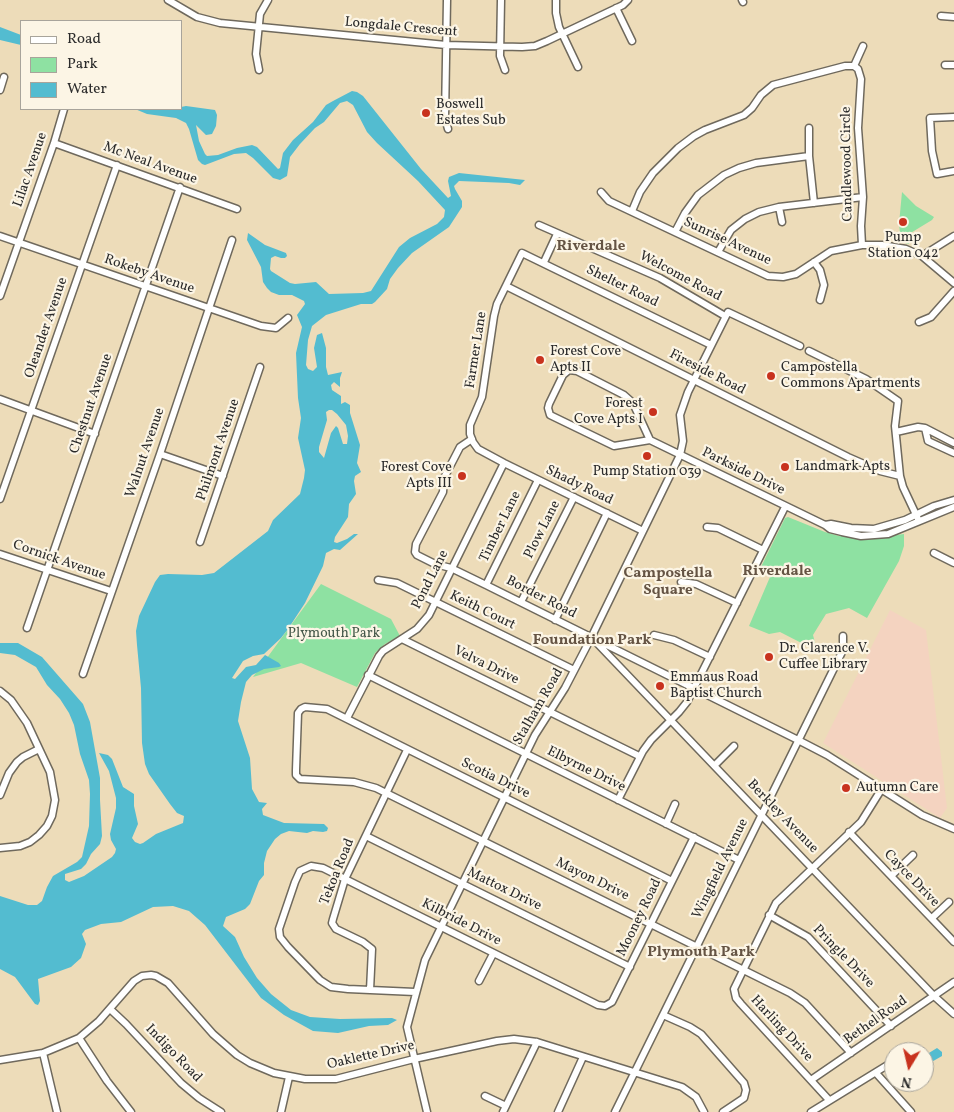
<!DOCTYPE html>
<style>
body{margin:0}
#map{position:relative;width:954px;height:1112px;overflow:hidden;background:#eddcb9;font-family:Vollkorn,serif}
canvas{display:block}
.legend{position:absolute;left:20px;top:20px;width:162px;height:90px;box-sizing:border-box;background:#fcf5e5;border:1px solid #a8a49b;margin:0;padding:6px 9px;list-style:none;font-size:15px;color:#2b2b2b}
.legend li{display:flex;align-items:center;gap:10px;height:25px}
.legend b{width:25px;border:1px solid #a8a49b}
.north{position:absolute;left:884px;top:1042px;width:50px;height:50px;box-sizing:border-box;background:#fcf5e5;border:1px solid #a8a49b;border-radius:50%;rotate:189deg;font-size:14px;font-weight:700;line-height:20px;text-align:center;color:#2b2b2b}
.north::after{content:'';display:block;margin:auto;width:18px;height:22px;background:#c8321e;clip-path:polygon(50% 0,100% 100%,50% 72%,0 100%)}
</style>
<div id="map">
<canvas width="954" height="1112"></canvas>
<ul class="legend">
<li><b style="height:6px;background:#fff"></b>Road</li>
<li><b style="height:14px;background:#8ee1a2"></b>Park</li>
<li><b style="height:14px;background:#53bcd0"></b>Water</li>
</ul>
<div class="north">N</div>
</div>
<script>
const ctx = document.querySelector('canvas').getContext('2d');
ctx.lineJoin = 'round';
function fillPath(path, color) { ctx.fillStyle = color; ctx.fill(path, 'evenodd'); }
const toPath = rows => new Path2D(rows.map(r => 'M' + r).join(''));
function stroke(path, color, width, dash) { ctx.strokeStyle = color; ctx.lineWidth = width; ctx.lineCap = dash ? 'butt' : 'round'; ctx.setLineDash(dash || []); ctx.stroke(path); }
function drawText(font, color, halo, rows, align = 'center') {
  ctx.font = font + ' Vollkorn,serif'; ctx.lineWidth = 4.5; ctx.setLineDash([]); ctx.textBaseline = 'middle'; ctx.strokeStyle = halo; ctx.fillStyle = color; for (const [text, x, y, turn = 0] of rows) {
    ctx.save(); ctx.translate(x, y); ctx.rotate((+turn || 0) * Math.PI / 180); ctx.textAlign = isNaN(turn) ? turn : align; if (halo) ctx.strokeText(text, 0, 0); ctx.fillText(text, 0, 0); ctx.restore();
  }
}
fillPath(toPath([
 [890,610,926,630,947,808,940,818,823,743]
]), '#f4d3c0');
fillPath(toPath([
 [902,192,916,206,934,217,932,220,909,234,909,244,901,242,899,224],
 [788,517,825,532,839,536,872,538,904,534,904,546,899,561,867,618,849,608,826,614,813,635,817,651,780,632,769,634,749,626,770,577,759,571,785,518],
 [321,584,391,619,400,636,385,644,375,653,357,687,301,663,253,677]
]), '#8ee1a2');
fillPath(toPath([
 [0,27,21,35,21,45,0,40],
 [352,91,357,92,363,96,421,169,448,198,451,196,448,181,449,177,459,173,525,180,520,185,509,183,459,181,454,186,455,189,462,201,462,207,449,227,412,253,398,268,390,279,387,289,375,302,372,304,361,304,326,315,312,326,308,340,306,365,308,369,313,371,317,367,314,348,317,335,322,333,326,348,326,367,328,375,342,372,340,378,340,387,334,382,331,385,332,390,341,396,341,404,345,402,350,405,350,413,360,445,357,463,361,472,355,476,354,481,356,494,349,504,348,517,335,537,334,542,337,543,347,539,354,534,358,534,340,550,334,549,326,553,323,566,305,603,288,629,281,638,264,654,253,656,243,661,232,678,235,679,246,667,256,665,265,655,279,663,281,666,279,667,264,669,252,675,246,682,241,702,238,721,250,758,252,789,259,802,267,803,262,809,263,815,284,823,324,824,328,828,327,831,323,832,313,831,307,833,289,831,281,834,275,839,267,851,264,863,264,875,259,881,250,904,245,909,226,917,223,926,235,937,244,957,257,978,271,994,291,1010,310,1017,340,1019,392,1018,397,1020,388,1025,369,1026,338,1033,313,1031,284,1015,261,998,205,925,189,911,173,906,153,907,121,922,101,924,85,930,82,934,86,944,81,958,71,967,38,979,40,1001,38,1005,35,1004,15,977,0,969,0,896,28,905,37,905,42,901,47,887,53,876,77,862,82,857,89,826,90,794,89,780,80,754,74,725,69,713,60,699,47,685,36,667,15,655,0,653,0,643,18,643,42,657,83,704,90,722,100,778,100,800,102,836,100,844,91,854,86,864,81,869,65,874,65,880,69,882,84,876,112,857,115,853,116,849,111,840,110,834,116,808,116,798,109,771,99,753,108,755,112,759,123,787,134,794,134,806,138,824,132,838,135,842,140,844,143,843,156,834,183,823,184,816,177,813,170,804,149,774,145,764,142,743,141,688,137,645,136,631,139,616,155,582,160,575,168,574,202,575,214,573,268,531,273,520,300,494,304,478,305,470,298,438,301,418,298,398,296,353,302,327,297,315,305,304,304,301,292,295,279,295,271,292,267,288,263,282,261,267,247,240,248,233,265,245,286,253,287,256,285,258,281,258,275,256,271,258,270,269,271,271,290,283,295,284,316,282,329,294,363,293,371,291,399,247,410,238,437,224,444,217,445,210,418,181,377,143,367,132,353,105,347,101,340,103,324,122,315,128,300,144,290,157,287,176,280,180,273,178,253,158,246,153,234,154,205,165,202,164,198,160,189,129,186,123,176,118,147,114,135,109,181,109,181,107,186,106,215,110,217,115,216,126,212,134,206,135,196,125,199,141,205,154,207,156,218,155,237,148,252,145,257,147,278,169,280,168,283,153,293,140,313,122,326,105,333,101],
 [329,410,332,410,337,414,346,425,348,436,347,444,343,444,338,428,336,426,331,433,324,458,319,452,319,447,327,420,326,412],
 [937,1048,942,1052,942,1056,928,1064,925,1063,924,1056]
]), '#53bcd0');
const minor = toPath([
 [168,0,197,17,220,23,446,45,522,47,535,46,547,41,623,5,628,0],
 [447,0,445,118,448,129],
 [501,0,500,56,505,70],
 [556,0,556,13,559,27,578,67],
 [742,0,743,2],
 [616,8,632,41],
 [941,16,954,17],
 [945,65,954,65],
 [854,66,863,46],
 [259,70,256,54,260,14,268,0],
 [0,90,4,77],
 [954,117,930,118,932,151,937,174,954,171],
 [809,128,809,156,814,203],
 [54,143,237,209],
 [601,192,609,201,768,276,783,277,796,274,831,251,862,245,882,245,906,249,922,256,954,283],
 [779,207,782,222],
 [632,211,640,192,653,173,678,148,694,136,705,130,744,115,752,108,761,95,773,85,845,66,854,66,858,69,861,79,858,128,863,197,861,226,862,245],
 [539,225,660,278,725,316],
 [675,232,685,213,698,195,724,175,739,168,756,163,809,156],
 [0,236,261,326,276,328,288,318],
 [718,252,731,230,745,219,759,212,779,207,863,197],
 [922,256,954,236],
 [544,262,557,234],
 [814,262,820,270,824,285,820,300],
 [506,286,848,457,880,471,900,476],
 [0,296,54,143,64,109],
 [919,322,931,317,954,291],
 [809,351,866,379,898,401,895,426,900,476,903,487,919,521],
 [569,370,577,371,624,395,633,403,650,440,614,446,550,415,548,408,549,404,563,375,569,370],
 [0,399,95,434],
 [925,428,928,441,954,453],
 [896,432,918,427,925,428,954,443],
 [472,439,460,447,444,478,443,492,416,544,415,552,417,555,435,564,451,568,486,585,798,740,827,755,922,815,954,829],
 [650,440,825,525,830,529,842,532,861,536,888,534,954,507],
 [160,454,223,476],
 [0,499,117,165],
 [825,525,831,524,851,528,874,529,905,520,934,506,954,500],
 [707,527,718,528,763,550],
 [643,531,504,463,478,449,473,442,470,434,470,425,482,397,494,316,497,304,522,253,711,345],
 [200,542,260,367],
 [934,553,954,563],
 [0,554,111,591],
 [378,580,397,583,574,670],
 [681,582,696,584,737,603],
 [486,585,538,480],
 [521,602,574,497],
 [555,620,607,513],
 [27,628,180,187],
 [654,635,674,640,710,657],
 [402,639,639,756],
 [596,642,934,996,954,1014],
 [83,674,160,454,232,240],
 [368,675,739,860],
 [0,691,11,700,27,723,50,772,55,800,52,816,47,826,39,835,30,842,20,846,0,848],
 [347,718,379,656,383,651,417,629,429,615,504,463],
 [715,765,734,746],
 [0,795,9,773,17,762,23,757,39,749],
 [618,800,643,751,651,740,679,712,687,702,785,507],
 [666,824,675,804],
 [849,832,954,942],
 [366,836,630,967],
 [891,876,913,855],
 [672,881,327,709,305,707,301,709,298,713,296,770,296,775,300,779,354,782,376,788,790,993,805,1003,851,1053],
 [769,915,808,937,891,1026],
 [932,918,949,902],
 [479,981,493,954],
 [370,990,372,949,363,942,336,929,332,923,333,919,345,879,407,750],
 [415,992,348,989,331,987,320,980,288,947,280,937,279,929,295,882,300,871,311,866,323,868,598,1005,605,1006,612,1002,694,837],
 [110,1009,126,1024,181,1083,199,1098,221,1112],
 [663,1015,690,1027,701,1034,744,1083,746,1090,744,1098,723,1112],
 [79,1038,107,1081,131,1112],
 [43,1053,57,1112],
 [0,1060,43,1053,79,1038,99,1021,134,981,142,976,151,975,156,976,168,983,213,1034,237,1055,250,1063,274,1073,305,1079,336,1079,414,1059,497,1041,514,1039,537,1042,682,1087,696,1097,704,1112],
 [876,1073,911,1112],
 [811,1080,954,982],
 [485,1096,506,1106],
 [829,1100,741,1004,736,998,734,989,776,903,861,822,881,790],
 [281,1112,289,1077],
 [427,1112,407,1027,425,960,535,735,565,688,591,638,680,455,683,441,680,415,688,392,728,312,800,346],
 [503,1112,537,1042],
 [558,1112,583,1057],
 [615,1112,843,650,843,636],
 [811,1112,894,1061]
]);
stroke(minor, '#6f695d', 9);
stroke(minor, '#fff', 6);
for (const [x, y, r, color] of [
 [426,113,5,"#c8321e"],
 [903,222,5,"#c8321e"],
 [540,360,5,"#c8321e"],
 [771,376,5,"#c8321e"],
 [653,412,5,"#c8321e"],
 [647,456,5,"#c8321e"],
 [785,467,5,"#c8321e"],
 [462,476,5,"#c8321e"],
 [769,657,5,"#c8321e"],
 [660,686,5,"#c8321e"],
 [846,788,5,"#c8321e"]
]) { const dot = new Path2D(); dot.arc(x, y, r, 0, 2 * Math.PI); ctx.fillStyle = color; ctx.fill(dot); stroke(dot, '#fcf5e5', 2); }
drawText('14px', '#2b2b2b', '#fcf5e5', [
 ["Longdale Crescent",401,28,5],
 ["Mc Neal Avenue",150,164,20],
 ["Candlewood Circle",848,164,-91],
 ["Lilac Avenue",31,170,-71],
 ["Sunrise Avenue",727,242,25],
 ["Rokeby Avenue",149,275,19],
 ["Welcome Road",680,277,28],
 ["Shelter Road",622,287,26],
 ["Oleander Avenue",47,328,-71],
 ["Farmer Lane",477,350,-81],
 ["Fireside Road",707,373,27],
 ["Chestnut Avenue",92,404,-71],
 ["Philmont Avenue",219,450,-71],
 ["Walnut Avenue",146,453,-71],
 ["Parkside Drive",743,472,26],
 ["Shady Road",579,486,26],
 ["Timber Lane",501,527,-64],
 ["Plow Lane",543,530,-63],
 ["Cornick Avenue",59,561,19],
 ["Pond Lane",431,580,-63],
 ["Border Road",541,598,27],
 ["Keith Court",482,611,26],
 ["Velva Drive",486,666,26],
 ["Stalham Road",539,707,-60],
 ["Elbyrne Drive",586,770,26],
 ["Scotia Drive",495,779,26],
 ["Berkley Avenue",782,817,46],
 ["Wingfield Avenue",721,869,-64],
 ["Tekoa Road",338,872,-68],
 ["Cayce Drive",911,879,46],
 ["Mayon Drive",592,880,26],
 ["Mattox Drive",504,890,26],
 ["Mooney Road",640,918,-64],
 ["Kilbride Drive",461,923,27],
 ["Pringle Drive",843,957,46],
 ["Bethel Road",876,1021,-35],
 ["Harling Drive",781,1029,47],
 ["Indigo Road",173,1054,46],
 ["Oaklette Drive",371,1056,-13]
]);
drawText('14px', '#2b2b2b', '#fcf5e5', [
 ["Boswell",436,105],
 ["Estates Sub",436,121],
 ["Pump",903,238,"center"],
 ["Station 042",903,254,"center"],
 ["Forest Cove",550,352],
 ["Apts II",550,368],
 ["Campostella",781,368],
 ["Commons Apartments",781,384],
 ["Forest",643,404,"right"],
 ["Cove Apts I",643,420,"right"],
 ["Landmark Apts",795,467],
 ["Forest Cove",452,468,"right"],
 ["Apts III",452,484,"right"],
 ["Pump Station 039",647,472,"center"],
 ["Dr. Clarence V.",779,649],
 ["Cuffee Library",779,665],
 ["Emmaus Road",670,678],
 ["Baptist Church",670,694],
 ["Autumn Care",856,788]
], 'left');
drawText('14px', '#445849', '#fcf5e5', [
 ["Plymouth Park",334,634]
]);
drawText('bold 15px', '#655444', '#fcf5e5', [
 ["Riverdale",591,247],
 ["Riverdale",777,572],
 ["Campostella",668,574],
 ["Square",668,591],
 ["Foundation Park",592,641],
 ["Plymouth Park",701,953]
]);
</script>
